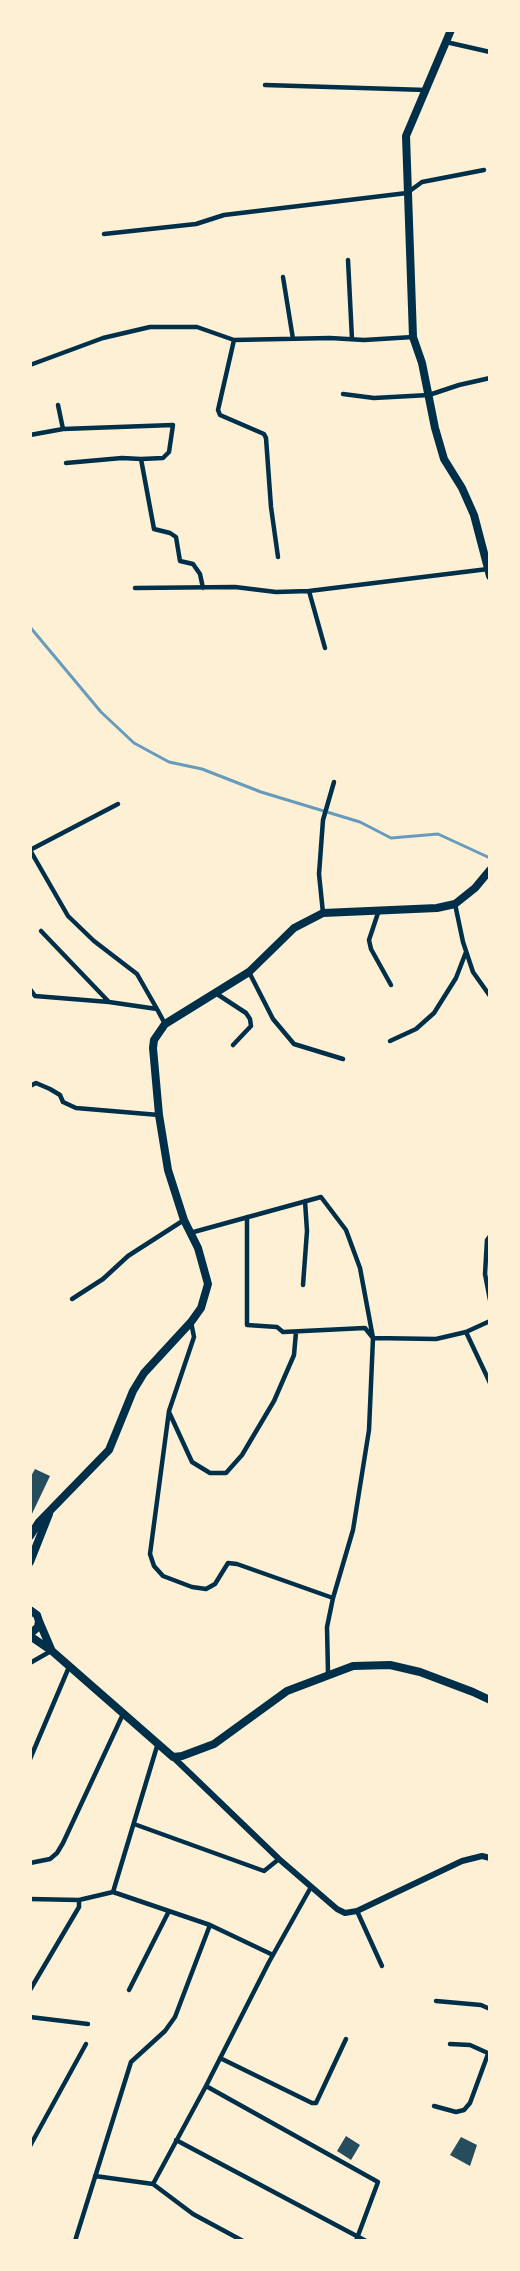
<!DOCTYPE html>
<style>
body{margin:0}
#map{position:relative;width:520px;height:2271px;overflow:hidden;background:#fdf0d5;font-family:"Open Sans",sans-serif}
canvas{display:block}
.frame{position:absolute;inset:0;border:32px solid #fdf0d5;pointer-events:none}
</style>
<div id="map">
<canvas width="520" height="2271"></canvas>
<div class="frame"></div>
</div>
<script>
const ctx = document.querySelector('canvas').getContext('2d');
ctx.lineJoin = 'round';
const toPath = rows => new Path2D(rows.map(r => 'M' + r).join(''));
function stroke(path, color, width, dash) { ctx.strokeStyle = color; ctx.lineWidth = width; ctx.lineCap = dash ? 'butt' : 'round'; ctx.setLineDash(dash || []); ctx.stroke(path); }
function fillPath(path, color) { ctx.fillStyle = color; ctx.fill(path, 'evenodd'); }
stroke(toPath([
 [30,627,101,712,134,743,169,762,202,769,261,792,360,822,391,838,438,834,490,858]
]), '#669bbc', 3);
fillPath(toPath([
 [35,1469,50,1476,30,1518,30,1478],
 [346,2136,360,2145,351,2160,337,2151],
 [461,2137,477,2145,470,2166,450,2155]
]), '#264d5e');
stroke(toPath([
 [446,42,490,52],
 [265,85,426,90],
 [104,234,196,224,224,215,407,193,422,182,484,170],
 [348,260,352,339],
 [283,277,293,339],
 [234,340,218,410,220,415,264,434,266,438,271,507,278,557],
 [30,365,103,338,150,327,197,327,234,340,330,338,364,340,413,337],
 [343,394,374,398,429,395,459,385,490,378],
 [58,405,63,429],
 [30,435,63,429,173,425,169,452,163,458,141,459,154,529,170,533,176,537,180,561,193,564,200,574,203,588],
 [66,463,122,458,141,459],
 [135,588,235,587,276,592,309,591,488,569],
 [309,591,325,648],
 [30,850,68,916,94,941,137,974,157,1009],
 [30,850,118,804],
 [455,904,463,942,473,972,490,996],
 [379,910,369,940,371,949,391,985],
 [323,913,319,874,323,820,334,782],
 [41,931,109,1002,157,1009,165,1024],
 [249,972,273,1019,294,1044,343,1059],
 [30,989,35,996,109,1002],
 [217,994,246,1013,250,1019,251,1026,233,1045],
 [390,1041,416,1029,434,1013,456,978,466,952],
 [30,1086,36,1083,50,1089,60,1095,63,1102,76,1108,159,1115],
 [247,1217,247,1325,277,1327,283,1332,365,1328,373,1338,436,1339,466,1332,490,1321],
 [190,1233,321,1197,346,1230,360,1268,373,1338,369,1430,353,1530,333,1598,327,1627,328,1673],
 [490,1236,487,1240,485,1274,490,1300],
 [303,1285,307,1231,305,1201],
 [72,1299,103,1279,128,1256,184,1220],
 [191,1322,194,1337,169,1411,150,1554,154,1566,163,1576,192,1587,206,1589,215,1584,228,1563,237,1564,333,1598],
 [466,1332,490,1383],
 [169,1412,192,1462,210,1473,226,1473,242,1455,274,1401,294,1355,296,1332],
 [30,1663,51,1651],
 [30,1759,69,1667],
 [134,1824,264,1871,279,1859],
 [30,1863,50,1859,57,1853,63,1843,124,1712],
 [113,1892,158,1743],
 [30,1899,79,1900,113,1892,210,1925,273,1955],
 [357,1911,382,1966],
 [30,1990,79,1907,79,1900],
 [129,1990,169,1911],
 [436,2001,481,2005,490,2009],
 [30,2017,88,2024],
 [450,2044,470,2045,490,2054],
 [220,2058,312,2103,316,2103,346,2039],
 [206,2086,378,2182,356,2241],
 [434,2106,456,2112,464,2110,470,2103,488,2054],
 [176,2140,366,2241],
 [30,2146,86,2044],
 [95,2176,153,2184,193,2214,243,2241],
 [153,2184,206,2086,269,1962,311,1887],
 [75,2241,131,2062,165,2031,175,2017,210,1925]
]), '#003049', 4.5);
stroke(toPath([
 [173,1757,279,1859,337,1909,345,1913,357,1911,462,1861,482,1856,490,1858]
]), '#003049', 6);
stroke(toPath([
 [451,30,406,136,413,337,422,363,435,428,444,459,462,488,474,515,490,576],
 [30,1536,39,1522,109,1450,133,1391,144,1373,191,1322,201,1308,208,1284,198,1248,184,1220,168,1170,159,1115,153,1048,154,1040,165,1024,249,972,294,928,323,913,437,908,455,904,475,888,490,870],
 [30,1562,49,1514],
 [30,1610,37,1615,39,1621,38,1627,30,1634],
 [39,1621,51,1649],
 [30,1636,52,1651,173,1757,182,1756,214,1744,287,1691,353,1666,390,1665,420,1672,473,1692,490,1700]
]), '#003049', 8);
</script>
